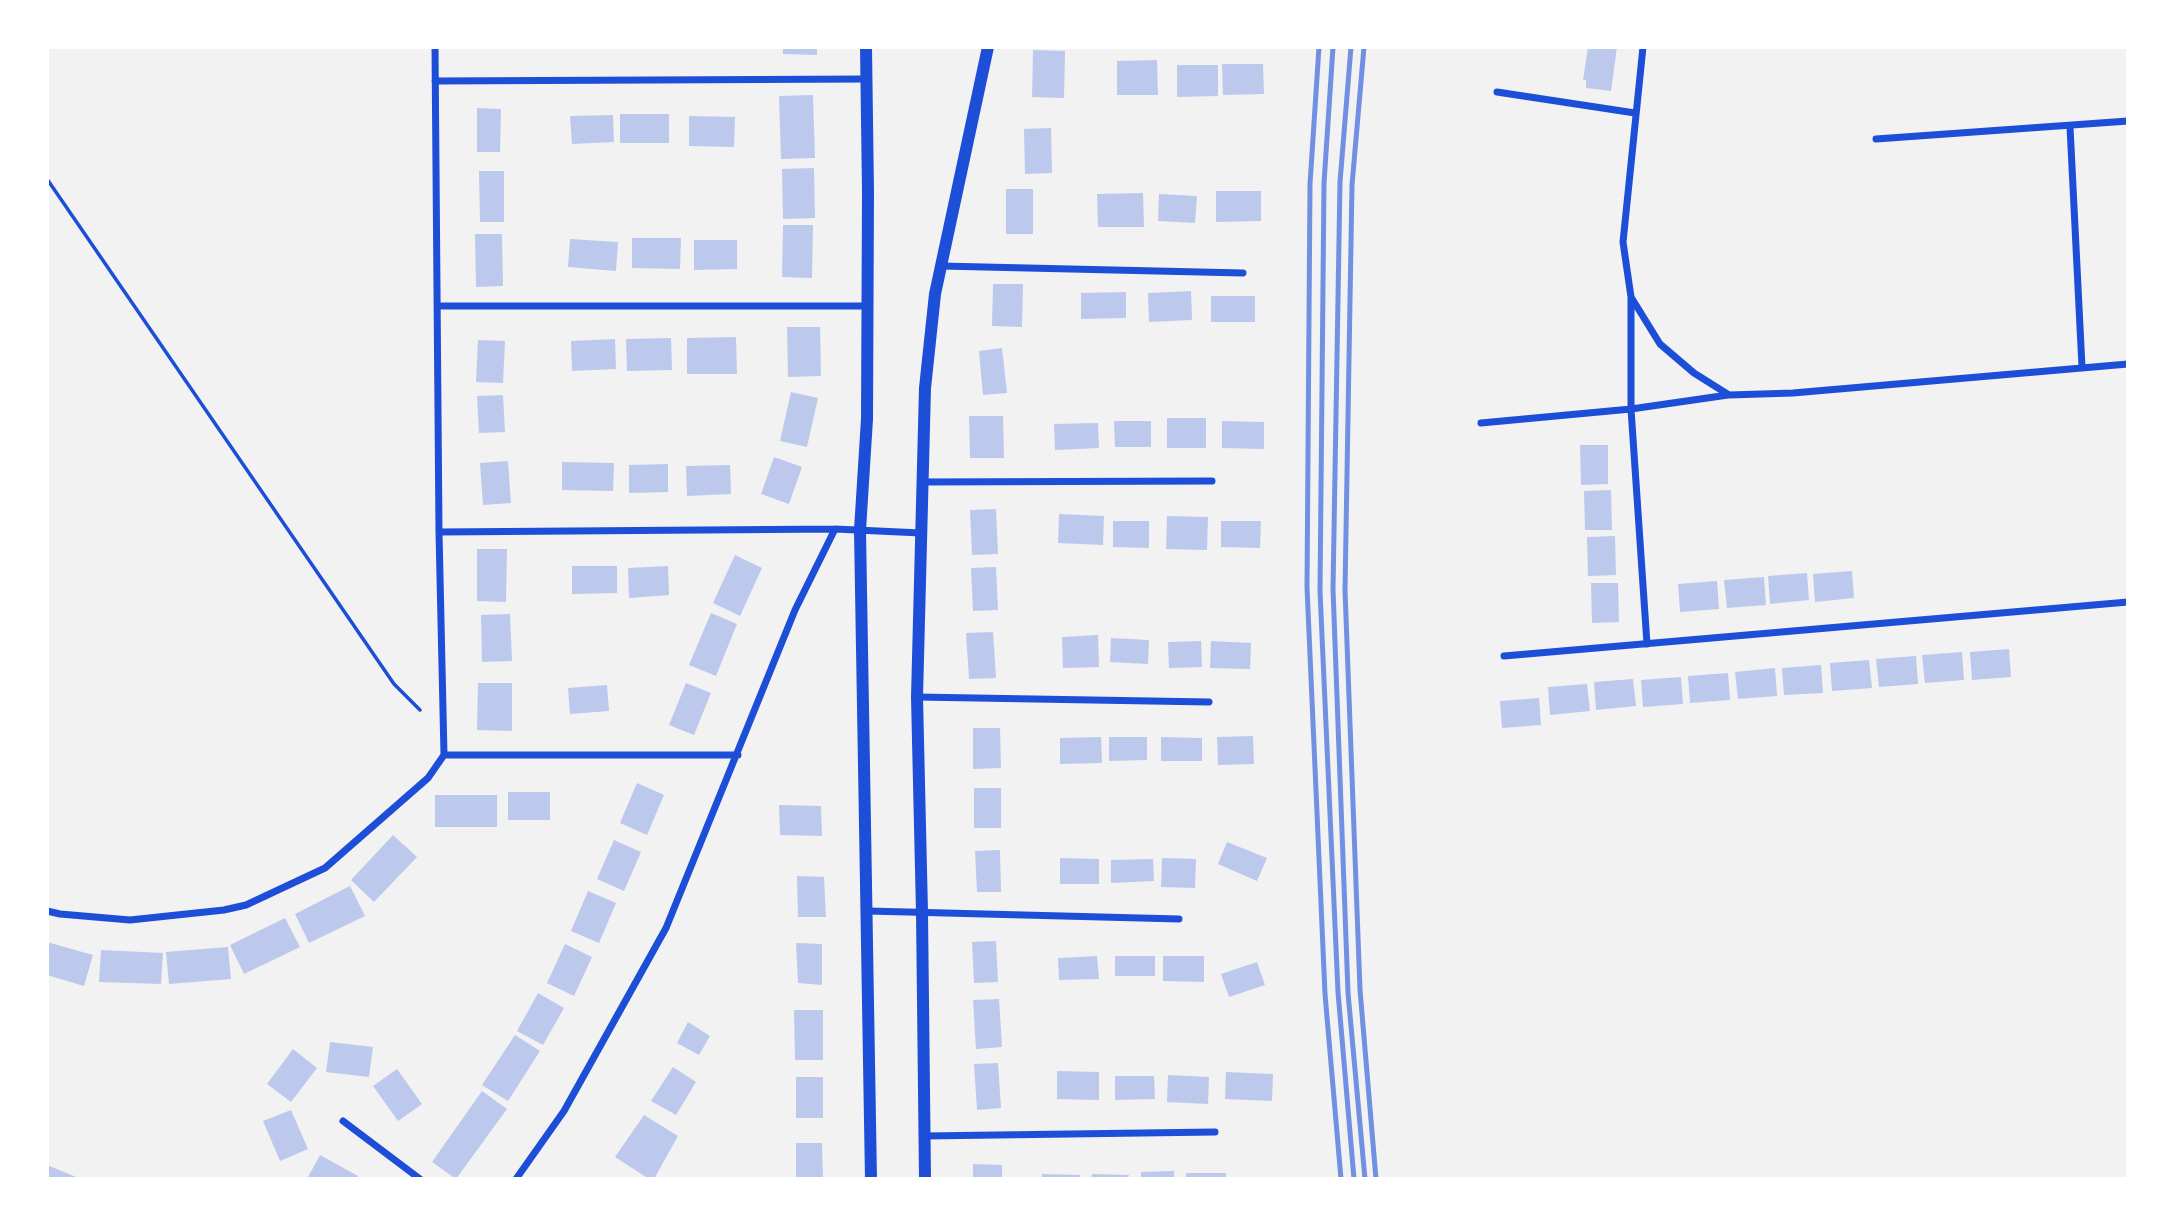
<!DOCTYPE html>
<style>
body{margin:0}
#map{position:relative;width:2175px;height:1226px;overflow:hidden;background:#f2f2f2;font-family:Quicksand,sans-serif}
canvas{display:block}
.frame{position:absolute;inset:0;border:49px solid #fff;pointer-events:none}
</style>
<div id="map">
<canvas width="2175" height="1226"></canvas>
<div class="frame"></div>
</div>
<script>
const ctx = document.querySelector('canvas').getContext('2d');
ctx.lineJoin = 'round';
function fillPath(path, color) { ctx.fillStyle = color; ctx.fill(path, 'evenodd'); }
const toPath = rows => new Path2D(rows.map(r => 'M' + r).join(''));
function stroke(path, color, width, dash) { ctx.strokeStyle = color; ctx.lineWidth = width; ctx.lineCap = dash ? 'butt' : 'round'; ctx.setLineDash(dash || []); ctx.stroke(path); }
fillPath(toPath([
 [783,47,817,47,817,55,783,54],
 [1588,47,1617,47,1611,91,1586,88,1586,80,1583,80],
 [1033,50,1065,51,1064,98,1032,97],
 [1157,60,1158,95,1117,95,1117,61],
 [1222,64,1263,64,1264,94,1223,95],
 [1177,65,1218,65,1218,96,1177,97],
 [813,95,815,158,781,159,779,96],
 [477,108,501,109,500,152,477,152],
 [620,114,669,114,669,143,620,143],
 [613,115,614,142,572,144,570,116],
 [689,116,735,117,734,147,689,146],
 [1051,128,1052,173,1025,174,1024,129],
 [814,168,815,218,783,219,782,169],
 [479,171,504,171,504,222,480,222],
 [1006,189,1033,189,1033,234,1006,234],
 [1216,191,1261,191,1261,221,1216,222],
 [1143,193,1144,227,1098,227,1097,194],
 [1159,194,1197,196,1195,223,1158,221],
 [783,225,813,225,812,278,782,277],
 [475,234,502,234,503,286,476,287],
 [632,238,681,238,680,269,632,268],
 [570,239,618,242,616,271,568,267],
 [694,240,737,240,737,269,694,270],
 [993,284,1023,284,1022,327,992,326],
 [1191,291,1192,320,1149,322,1148,293],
 [1126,292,1126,318,1081,319,1081,293],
 [1211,296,1255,296,1255,322,1211,322],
 [787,327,820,327,821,376,788,377],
 [736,337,737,374,687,374,687,338],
 [671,338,672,370,627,371,626,339],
 [615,339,616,369,572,371,571,341],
 [478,340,505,341,503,383,476,382],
 [1002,348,1007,393,983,395,979,351],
 [791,392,818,398,807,447,780,441],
 [503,395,505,432,479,433,477,396],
 [969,416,1003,416,1004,458,970,458],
 [1167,418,1206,418,1206,448,1167,448],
 [1114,421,1151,421,1151,447,1115,447],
 [1222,421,1264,422,1264,449,1222,448],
 [1098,423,1099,448,1055,450,1054,424],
 [1580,445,1608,445,1608,484,1581,485],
 [774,457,802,467,789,504,761,494],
 [508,461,511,503,483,505,480,463],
 [562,462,614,463,613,491,562,490],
 [668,464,668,492,629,493,629,465],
 [730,465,731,494,687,496,686,466],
 [1611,490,1612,530,1585,530,1584,491],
 [996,509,998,554,972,555,970,510],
 [1059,514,1104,516,1103,545,1058,543],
 [1167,516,1208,517,1207,550,1166,549],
 [1113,521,1149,521,1149,548,1113,547],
 [1221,521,1261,521,1260,548,1221,547],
 [1615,536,1616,575,1588,576,1587,537],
 [477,549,507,549,506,602,477,601],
 [735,555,762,568,740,616,713,603],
 [572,566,617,566,617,593,572,594],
 [668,566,669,595,629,598,628,568],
 [996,567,998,610,973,611,971,568],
 [1852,571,1854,598,1815,602,1813,574],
 [1807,573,1809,600,1770,604,1768,576],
 [1764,577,1766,605,1727,608,1724,580],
 [1717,581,1719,609,1680,612,1678,584],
 [1591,583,1618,583,1619,622,1592,623],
 [711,613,737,624,716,676,689,665],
 [510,614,512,661,482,662,481,615],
 [993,632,996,678,969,679,966,633],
 [1098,635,1099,667,1063,668,1062,637],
 [1111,638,1149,640,1148,664,1110,662],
 [1201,641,1202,667,1169,668,1168,642],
 [1211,641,1251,643,1250,669,1210,668],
 [2009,649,2011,677,1972,680,1970,652],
 [1962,652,1964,680,1925,683,1922,655],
 [1916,656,1918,684,1879,687,1876,659],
 [1869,660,1872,688,1832,691,1830,663],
 [1821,665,1823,693,1784,695,1782,668],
 [1775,668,1777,696,1738,699,1735,672],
 [1728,673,1730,700,1690,703,1688,676],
 [1681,677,1683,704,1643,707,1641,680],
 [1633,679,1636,706,1596,710,1594,682],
 [478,683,512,683,512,731,477,730],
 [686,683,711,693,694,735,669,725],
 [1587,684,1590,711,1550,715,1548,687],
 [607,685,609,711,570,714,568,688],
 [1539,698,1541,725,1502,728,1500,701],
 [973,728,1000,728,1001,768,973,769],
 [1253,736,1254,764,1218,765,1217,737],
 [1101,737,1102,763,1060,764,1060,738],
 [1109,737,1147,737,1147,760,1109,761],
 [1161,737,1202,738,1202,761,1161,761],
 [637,783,664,795,647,835,620,823],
 [974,788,1001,788,1001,828,974,828],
 [508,792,550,792,550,820,508,820],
 [435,795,497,795,497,827,435,827],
 [779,805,821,806,822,836,780,835],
 [393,835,417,857,374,902,351,880],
 [614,840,641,852,624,891,597,879],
 [1227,842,1267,858,1257,881,1218,864],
 [1000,850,1001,892,977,892,975,851],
 [1060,858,1099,859,1099,884,1060,884],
 [1162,858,1196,859,1195,888,1161,887],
 [1153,859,1154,881,1111,883,1111,860],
 [797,876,824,877,826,917,798,917],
 [350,886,365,916,309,943,295,914],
 [588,891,616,903,599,943,571,931],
 [285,918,300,947,244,974,230,945],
 [996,941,998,982,974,983,972,942],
 [47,942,93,955,84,986,47,975],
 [796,943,822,944,822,985,798,983],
 [565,944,592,957,574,996,547,983],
 [228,947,231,979,169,984,166,952],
 [101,950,163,953,161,984,99,982],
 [1097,956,1099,979,1059,980,1058,958],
 [1115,956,1155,956,1155,976,1115,976],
 [1163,956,1204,956,1204,982,1163,981],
 [1257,962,1265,985,1229,997,1221,974],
 [538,993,564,1008,543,1045,517,1031],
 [999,999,1002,1047,976,1049,973,1000],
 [794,1010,823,1010,823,1060,795,1060],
 [688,1022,710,1036,699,1055,677,1043],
 [515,1035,540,1051,508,1101,482,1085],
 [330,1042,373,1047,369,1077,326,1072],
 [293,1049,317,1068,291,1102,267,1084],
 [998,1063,1001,1108,977,1110,974,1064],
 [673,1067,696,1082,676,1115,651,1101],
 [397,1069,422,1104,398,1121,373,1086],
 [1057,1071,1099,1072,1099,1100,1057,1099],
 [1226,1072,1273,1074,1272,1101,1225,1099],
 [1168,1075,1209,1077,1208,1104,1167,1102],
 [1115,1076,1154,1076,1155,1099,1115,1100],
 [796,1077,823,1077,823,1118,796,1118],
 [482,1091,507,1109,456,1179,432,1162],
 [291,1110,308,1149,280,1161,263,1121],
 [644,1115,678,1136,654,1179,649,1179,615,1157],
 [796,1143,822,1143,823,1179,796,1179],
 [320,1155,358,1176,356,1179,307,1179],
 [973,1164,1002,1165,1002,1179,973,1179],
 [47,1165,81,1179,47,1179],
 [1174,1171,1174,1179,1141,1179,1141,1172],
 [1186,1173,1226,1173,1226,1179,1186,1179],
 [1042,1174,1080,1175,1080,1179,1042,1179],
 [1092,1174,1129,1175,1128,1179,1091,1179]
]), '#bdc9ec');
stroke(toPath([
 [47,179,394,684,420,710]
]), '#1d4ed8', 3.5);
stroke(toPath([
 [435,47,439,532,444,755],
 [1643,47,1623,242,1631,297,1660,344,1694,373,1729,395,1793,393,2128,364],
 [435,81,866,79],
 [1497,92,1635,113],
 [2070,127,2082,367],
 [1876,139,2128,121],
 [941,266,1243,273],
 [1631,298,1631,409,1728,395],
 [438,306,867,306],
 [1481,423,1631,409,1647,644],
 [922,482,1212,481],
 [439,532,835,529],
 [1504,656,2128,602],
 [917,697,1209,702],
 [47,911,60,914,130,920,224,910,246,905,325,868,428,778,444,755,738,755],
 [868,911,1179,919],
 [343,1121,420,1179],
 [924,1136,1215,1132],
 [516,1179,564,1111,666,928,795,610,835,529,921,533]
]), '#1d4ed8', 7);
stroke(toPath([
 [866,47,868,192,867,419,860,530,871,1179],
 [925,1179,922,912,917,697,925,388,935,294,988,47]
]), '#1d4ed8', 12);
stroke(toPath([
 [1319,47,1310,184,1307,587,1325,994,1341,1179],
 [1333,47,1324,183,1320,591,1338,992,1354,1179],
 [1351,47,1340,182,1333,589,1348,993,1365,1179],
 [1364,47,1352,185,1345,590,1360,990,1376,1179]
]), '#7290e2', 5);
</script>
